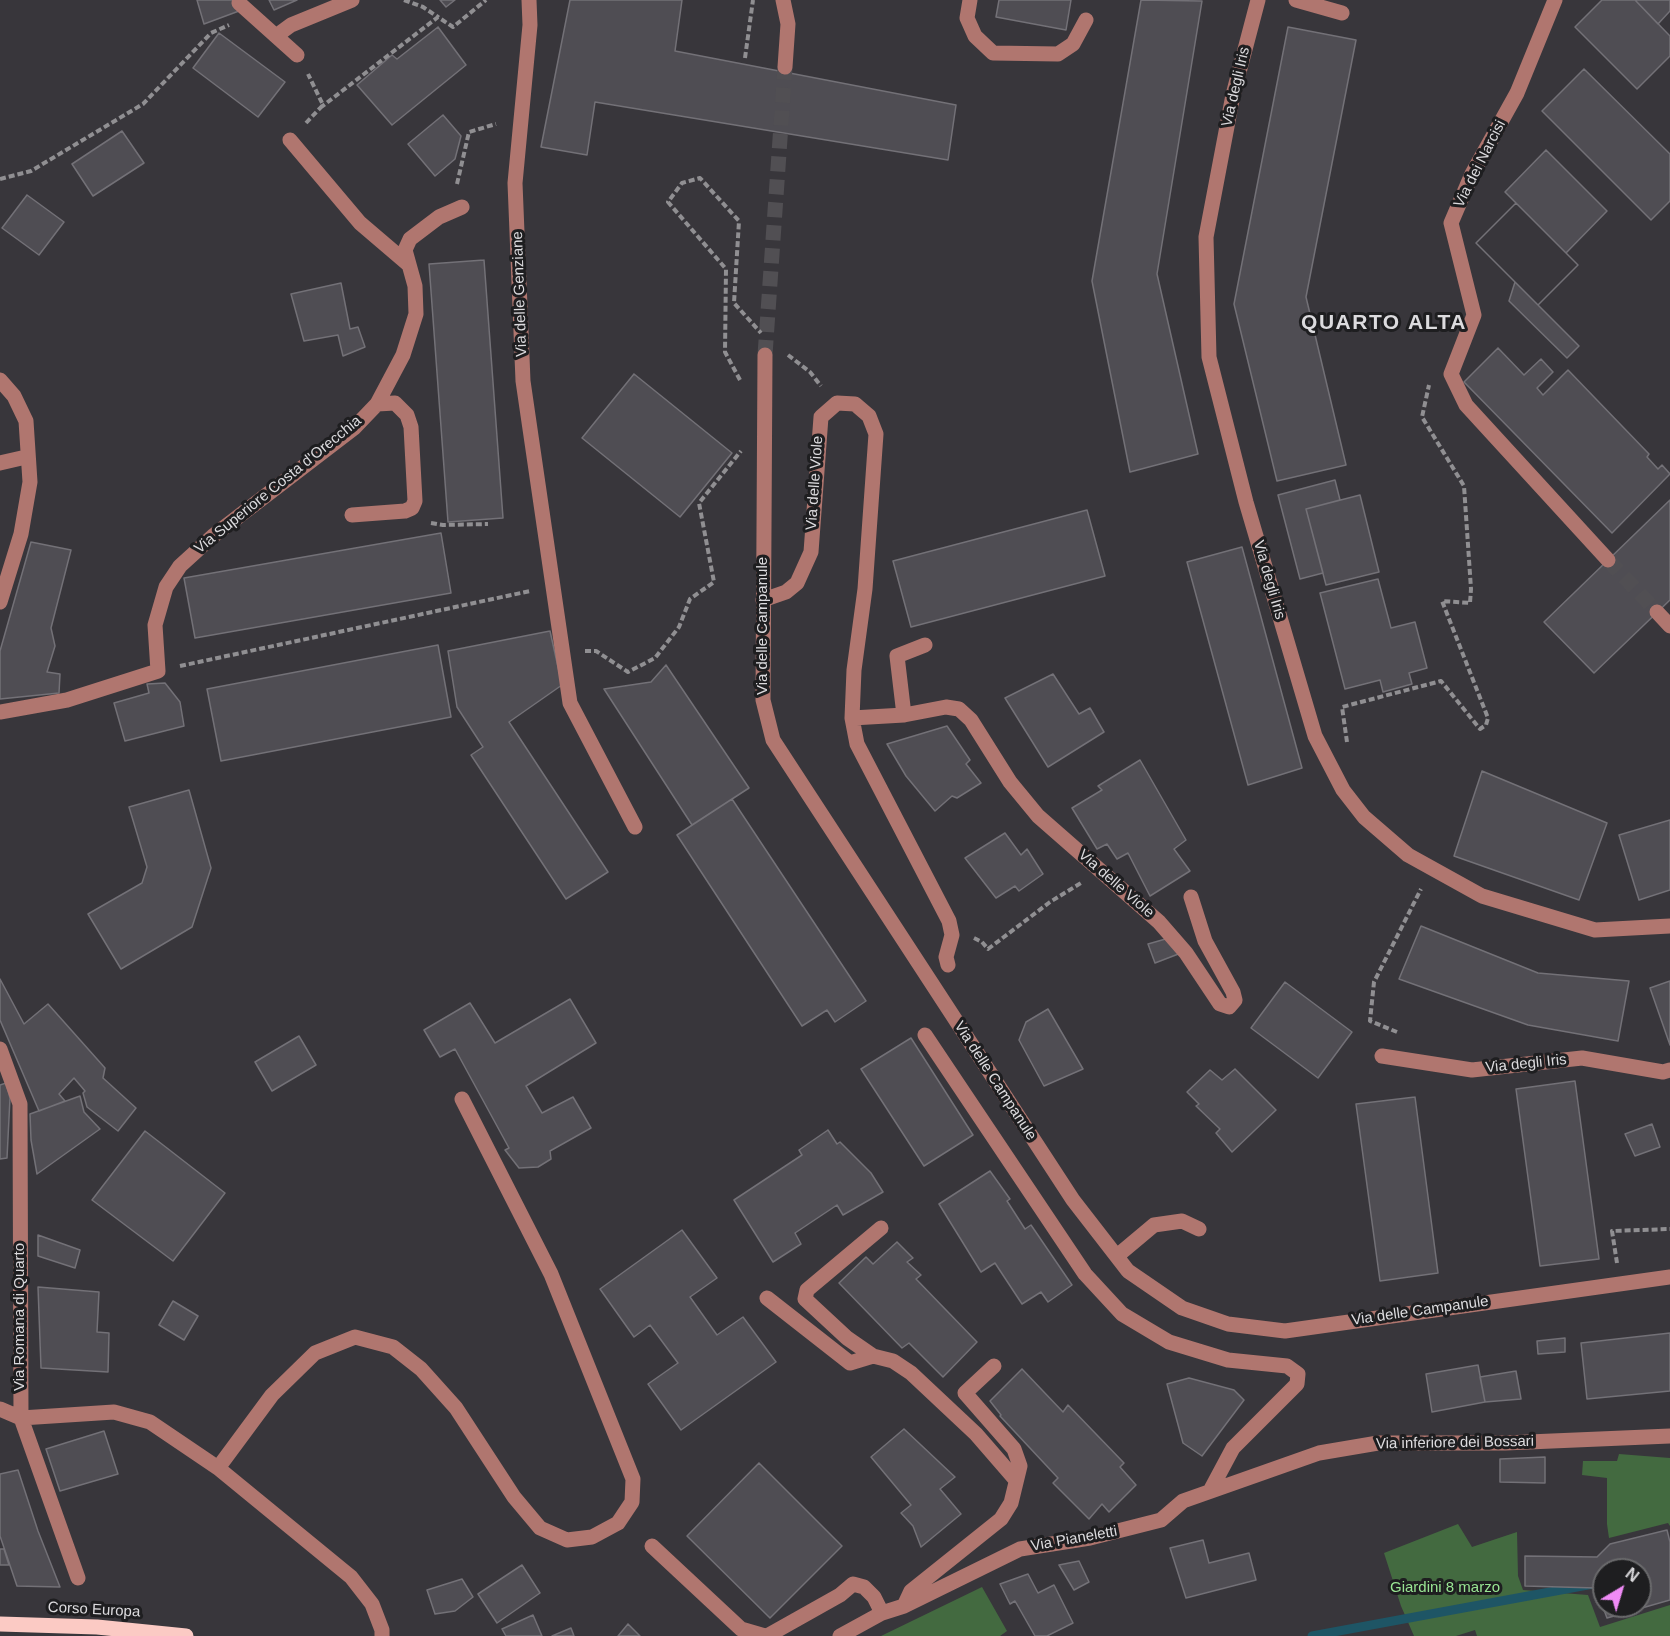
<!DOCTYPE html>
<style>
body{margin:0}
#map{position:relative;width:1670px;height:1636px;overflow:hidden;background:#38363b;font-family:Arial,sans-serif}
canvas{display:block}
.north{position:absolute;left:1592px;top:1558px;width:60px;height:60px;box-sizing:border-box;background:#1e1e20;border:2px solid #6a6a6c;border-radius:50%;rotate:38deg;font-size:16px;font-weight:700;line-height:24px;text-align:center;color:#dcdbde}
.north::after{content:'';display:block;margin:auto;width:21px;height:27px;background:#f08bf6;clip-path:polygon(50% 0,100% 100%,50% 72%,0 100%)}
</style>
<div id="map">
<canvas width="1670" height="1636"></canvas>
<div class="north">N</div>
</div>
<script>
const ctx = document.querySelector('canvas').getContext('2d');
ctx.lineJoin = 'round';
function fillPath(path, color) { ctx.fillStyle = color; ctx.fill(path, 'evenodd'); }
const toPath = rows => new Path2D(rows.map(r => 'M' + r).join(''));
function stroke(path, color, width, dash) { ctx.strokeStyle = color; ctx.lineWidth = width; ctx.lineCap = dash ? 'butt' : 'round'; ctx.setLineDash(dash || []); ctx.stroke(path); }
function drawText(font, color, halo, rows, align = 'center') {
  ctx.font = font + ' Arial,sans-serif'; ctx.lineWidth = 6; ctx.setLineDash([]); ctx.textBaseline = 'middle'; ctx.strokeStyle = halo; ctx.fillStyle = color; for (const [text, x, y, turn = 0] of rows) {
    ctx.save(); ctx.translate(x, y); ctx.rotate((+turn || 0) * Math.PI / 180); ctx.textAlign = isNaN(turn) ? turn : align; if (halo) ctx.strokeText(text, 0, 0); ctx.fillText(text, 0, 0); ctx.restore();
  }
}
fillPath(toPath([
 [1619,1454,1670,1458,1670,1526,1668,1523,1609,1538,1607,1524,1607,1478,1582,1475,1583,1461,1617,1461],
 [1458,1524,1472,1547,1517,1532,1518,1576,1523,1590,1588,1595,1600,1627,1670,1605,1670,1636,1477,1636,1475,1630,1456,1636,1414,1636,1401,1606,1384,1553],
 [982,1587,1007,1631,1000,1636,881,1636]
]), '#436a40');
stroke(toPath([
 [1312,1636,1604,1582]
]), '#1e5565', 9);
const building = toPath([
 [197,0,237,0,239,11,204,24,197,0],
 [269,0,297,0,274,10,269,0],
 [440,0,455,0,446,7,440,0],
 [570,0,682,0,675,51,956,105,948,160,595,102,587,155,541,147,570,0],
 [999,0,1071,0,1066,30,996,17,999,0],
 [1141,0,1202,1,1157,274,1198,454,1130,472,1092,281,1141,0],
 [1602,0,1635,0,1670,36,1670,56,1637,89,1575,27,1602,0],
 [1635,0,1670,0,1670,11,1658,24,1635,0],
 [438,27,466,65,392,125,357,85,392,55,397,59,438,27],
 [1288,27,1356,40,1306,297,1346,465,1277,481,1234,304,1288,27],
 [219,33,285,82,258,117,193,68,219,33],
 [1584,69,1670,154,1670,201,1651,220,1542,111,1584,69],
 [443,115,461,136,455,159,435,176,408,144,443,115],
 [122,131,144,163,93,196,72,164,122,131],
 [1546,150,1607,211,1566,253,1505,192,1546,150],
 [27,195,64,222,39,255,2,228,27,195],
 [1516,203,1578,265,1538,305,1476,243,1516,203],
 [1516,203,1578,265,1538,305,1579,346,1567,358,1509,301,1515,282,1476,243,1516,203],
 [484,260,503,518,448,522,429,264,484,260],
 [341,283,350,329,358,327,365,347,343,356,338,335,304,341,291,294,341,283],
 [1498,348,1524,375,1541,359,1553,372,1537,388,1543,395,1568,370,1649,454,1647,457,1658,469,1662,465,1670,474,1612,533,1464,382,1498,348],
 [634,374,732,453,680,517,582,438,634,374],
 [1335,480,1340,500,1306,509,1323,573,1300,579,1278,495,1335,480],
 [1360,495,1379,572,1326,585,1306,509,1360,495],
 [1670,500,1670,600,1594,673,1544,622,1670,500],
 [1087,510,1105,576,911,627,893,561,1087,510],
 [441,533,451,593,195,638,184,578,441,533],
 [31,542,71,550,51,628,55,646,47,672,60,674,59,693,0,699,0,651,31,542],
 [1242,547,1302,768,1248,785,1187,562,1242,547],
 [1378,579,1391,628,1415,622,1427,668,1409,673,1412,684,1383,692,1380,680,1345,689,1320,593,1378,579],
 [550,631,562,685,509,722,608,872,566,899,471,755,483,747,457,707,448,651,550,631],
 [438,645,451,717,221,761,207,689,438,645],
 [666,665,749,788,692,825,604,689,651,682,666,665],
 [1053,674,1079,714,1090,708,1104,732,1048,767,1005,698,1053,674],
 [165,683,180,702,184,726,125,741,114,703,149,693,147,684,165,683],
 [947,726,970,760,966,764,981,783,957,798,952,796,935,811,906,776,887,744,947,726],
 [1140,760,1186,840,1174,849,1190,871,1150,896,1128,853,1117,859,1107,844,1097,849,1072,808,1102,790,1098,786,1140,760],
 [1482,771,1607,823,1579,900,1454,856,1482,771],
 [189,790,211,868,192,927,121,969,88,914,142,883,147,867,129,807,189,790],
 [732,799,866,1001,835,1022,827,1010,802,1026,677,835,732,799],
 [1670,820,1670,890,1639,900,1619,835,1670,820],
 [1005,833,1021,855,1027,849,1043,874,1019,891,1015,886,996,898,965,858,1005,833],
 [1421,926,1538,973,1629,981,1618,1041,1528,1025,1399,979,1421,926],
 [1169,938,1181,953,1155,963,1148,944,1169,938],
 [0,979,24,1024,48,1004,105,1068,103,1078,136,1108,118,1131,87,1107,83,1093,85,1091,74,1078,59,1094,65,1101,39,1111,0,1020,0,979],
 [1670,981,1670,1045,1650,988,1670,981],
 [1285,982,1352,1032,1318,1078,1251,1028,1285,982],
 [570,999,596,1043,526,1086,542,1113,573,1097,591,1128,550,1151,551,1159,538,1167,519,1168,505,1150,509,1148,455,1049,440,1057,424,1030,470,1003,495,1043,570,999],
 [1048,1009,1083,1069,1044,1086,1019,1040,1026,1022,1048,1009],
 [299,1036,316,1065,272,1091,255,1062,299,1036],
 [911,1038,973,1135,924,1166,861,1069,911,1038],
 [1235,1069,1276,1110,1232,1152,1216,1133,1220,1129,1196,1106,1199,1104,1187,1092,1210,1070,1222,1080,1235,1069],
 [1575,1081,1599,1259,1540,1266,1516,1089,1575,1081],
 [6,1083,10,1098,7,1158,0,1159,0,1085,6,1083],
 [80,1096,84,1112,100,1129,37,1174,31,1140,30,1114,80,1096],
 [1415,1097,1438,1273,1380,1281,1356,1104,1415,1097],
 [1652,1124,1660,1147,1635,1156,1625,1134,1652,1124],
 [828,1130,837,1144,840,1142,871,1173,883,1192,843,1215,837,1205,795,1233,801,1244,773,1262,734,1200,802,1155,799,1150,828,1130],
 [145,1131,225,1193,173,1261,92,1200,145,1131],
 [990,1171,1010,1199,1007,1201,1025,1229,1031,1225,1072,1285,1048,1302,1041,1292,1022,1304,995,1263,981,1272,939,1204,990,1171],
 [682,1230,717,1278,690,1297,717,1335,743,1317,776,1362,681,1430,648,1384,678,1363,650,1325,634,1337,600,1289,682,1230],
 [38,1235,80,1250,75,1268,38,1256,38,1235],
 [897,1242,913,1258,907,1262,921,1275,916,1279,977,1342,943,1377,909,1343,902,1348,839,1283,866,1257,873,1264,897,1242],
 [38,1287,99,1292,97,1332,109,1333,108,1372,41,1368,38,1287],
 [173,1301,198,1316,184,1340,159,1325,173,1301],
 [1670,1333,1670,1391,1587,1399,1581,1343,1670,1333],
 [1565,1338,1565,1352,1538,1354,1537,1341,1565,1338],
 [1478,1365,1485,1402,1432,1412,1426,1374,1478,1365],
 [1022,1369,1063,1412,1068,1405,1124,1463,1120,1467,1136,1485,1109,1512,1102,1504,1089,1519,1053,1483,1058,1478,1000,1416,1001,1415,990,1401,1022,1369],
 [1516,1371,1521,1399,1485,1402,1480,1377,1516,1371],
 [1189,1378,1234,1390,1244,1400,1202,1456,1183,1443,1167,1384,1189,1378],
 [904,1429,955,1477,940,1489,961,1514,921,1547,913,1526,901,1513,911,1505,871,1457,904,1429],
 [104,1431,118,1474,60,1491,46,1449,104,1431],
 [1545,1457,1545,1483,1500,1482,1500,1459,1545,1457],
 [759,1463,842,1546,770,1618,687,1536,759,1463],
 [18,1470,38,1531,60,1587,17,1586,0,1536,0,1474,18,1470],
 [1667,1530,1670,1542,1670,1600,1607,1618,1596,1588,1525,1586,1525,1556,1597,1557,1610,1544,1667,1530],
 [1604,1570,1640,1570,1640,1606,1604,1606,1604,1570],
 [1203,1540,1209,1563,1249,1553,1256,1580,1186,1598,1170,1548,1203,1540],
 [0,1549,4,1549,9,1565,0,1565,0,1549],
 [1079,1561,1089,1582,1074,1590,1059,1565,1079,1561],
 [522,1565,540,1593,497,1623,478,1594,522,1565],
 [1028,1574,1038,1593,1054,1585,1073,1623,1047,1636,1035,1636,1015,1601,1010,1604,1000,1584,1028,1574],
 [462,1579,473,1597,455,1611,435,1614,427,1590,462,1579],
 [533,1615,542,1636,506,1636,502,1629,533,1615],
 [628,1624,640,1636,618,1636,628,1624],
 [571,1628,574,1636,552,1636,571,1628]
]);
fillPath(building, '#4f4d53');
stroke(building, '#737177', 1.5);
stroke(toPath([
 [765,355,785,67],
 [1608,560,1657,612]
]), '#514f53', 15, [15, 8]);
stroke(toPath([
 [404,0,423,7,438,17],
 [745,58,753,0],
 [320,108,438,17,453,27,486,0],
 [306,123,323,105,308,74],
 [0,179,31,171,143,104,211,33,229,25],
 [457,184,469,132,496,124],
 [788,355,810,372,821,386],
 [740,380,725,352,726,269,668,202,682,183,700,178,739,221,734,303,761,333],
 [431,523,443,525,488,524],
 [585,651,596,651,628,672,655,658,679,627,690,599,714,582,699,503,741,451],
 [180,666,530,591],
 [1347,742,1342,707,1441,681,1480,729,1486,725,1488,718,1442,601,1470,603,1471,589,1464,486,1422,417,1429,385],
 [974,938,982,942,988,949,1050,902,1081,883],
 [1397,1032,1370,1021,1374,982,1421,889],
 [1617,1263,1612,1231,1670,1229]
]), '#908f92', 4, [6, 3]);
stroke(toPath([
 [529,0,530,25,515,183,523,381,570,703,635,827],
 [783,0,788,24,785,67],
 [970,0,967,18,975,36,993,53,1058,54,1073,44,1086,20],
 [1258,0,1233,95,1206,237,1209,357,1246,502,1315,736,1343,790,1364,817,1408,855,1482,896,1595,930,1670,926],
 [1296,0,1342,13],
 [1555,0,1517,93,1472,174,1451,223,1474,315,1451,374,1466,405,1608,560],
 [239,3,297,55],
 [276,36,291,25,352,0],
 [290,140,360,223,408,264],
 [765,355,763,700,773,740,1073,1200,1128,1271,1182,1308,1228,1324,1285,1331,1670,1277],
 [0,380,14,396,26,421,30,482,21,534,0,602],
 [0,463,26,457],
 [352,515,405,511,412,508,415,501,411,427,407,415,395,403,377,404],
 [763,600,786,592,797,583,811,552,821,417,837,403,855,404,869,416,876,434,865,589,854,670,852,718],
 [1657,612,1670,626],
 [0,712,67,700,158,671,155,625,166,587,180,566,213,536,354,428,377,404,403,355,416,314,415,286,405,250,410,239,439,217,462,207],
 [904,715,897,656,925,645],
 [948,965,946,957,952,935,949,921,857,744,852,718,904,715,946,707,959,709,971,720,1010,782,1038,816,1159,922,1186,953,1220,1004,1229,1007,1235,1000,1233,992,1205,941,1191,897],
 [925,1035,1085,1274,1122,1314,1169,1342,1228,1360,1287,1366,1298,1374,1297,1384,1233,1448,1210,1491],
 [0,1049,20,1104,21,1418,78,1578],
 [1382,1056,1472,1070,1582,1058,1663,1072,1670,1070],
 [1117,1256,1154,1225,1182,1221,1199,1229],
 [767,1298,850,1363,873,1356,893,1361,911,1373,976,1434,1015,1479],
 [873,1356,847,1338,805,1299,807,1290,881,1228],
 [0,1409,21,1418,114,1412,150,1422,218,1468,351,1577,372,1604,382,1630,382,1636],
 [218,1468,272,1395,315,1353,355,1337,393,1347,421,1369,456,1408,514,1497,540,1528,567,1540,592,1537,618,1523,632,1502,633,1479,551,1274,462,1099],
 [652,1546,741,1629,765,1636],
 [904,1606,911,1591,1001,1519,1011,1503,1020,1466,1014,1449,965,1393,994,1366],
 [767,1636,840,1595,853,1584,864,1587,874,1597,882,1613],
 [840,1636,882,1613,904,1606,1020,1549,1090,1538,1161,1520,1183,1501,1319,1453,1378,1443,1505,1443,1670,1436]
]), '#b0766f', 15);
stroke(toPath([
 [0,1624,97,1627,186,1636]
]), '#fbcac4', 15);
drawText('15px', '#dcdbde', '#1e1e20', [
 ["Via degli Iris",1236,87,-77],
 ["Via dei Narcisi",1480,164,-63],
 ["Via delle Genziane",520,294,-92],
 ["Via delle Viole",815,483,-86],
 ["Via Superiore Costa d'Orecchia",278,485,-39],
 ["Via degli Iris",1269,580,74],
 ["Via delle Campanule",763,626,-90],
 ["Via delle Viole",1116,884,41],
 ["Via degli Iris",1526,1064,-6],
 ["Via delle Campanule",995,1081,57],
 ["Via delle Campanule",1420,1311,-8],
 ["Via Romana di Quarto",20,1317,-90],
 ["Via inferiore dei Bossari",1455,1443,-1],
 ["Via Pianeletti",1074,1539,-10],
 ["Corso Europa",94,1610,3]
]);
drawText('15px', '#99e593', '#1e1e20', [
 ["Giardini 8 marzo",1445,1588]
]);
ctx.letterSpacing = '1.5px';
drawText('bold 21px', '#dcdbde', '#1e1e20', [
 ["QUARTO ALTA",1384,323]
]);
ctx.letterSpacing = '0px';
</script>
